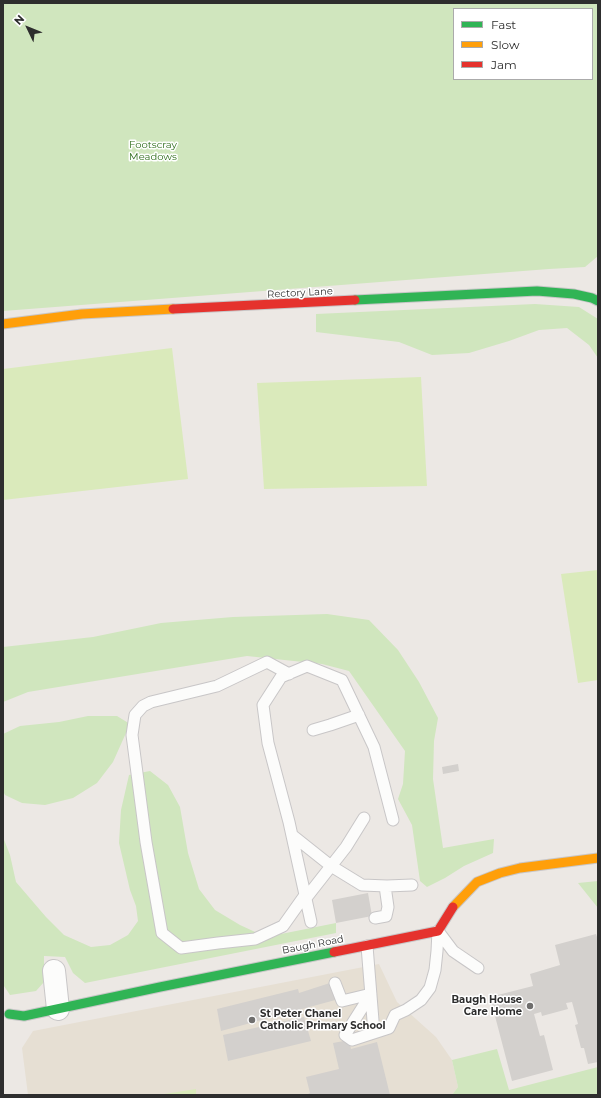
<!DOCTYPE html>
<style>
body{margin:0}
#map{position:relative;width:601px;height:1098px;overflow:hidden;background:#ece8e4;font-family:Montserrat,sans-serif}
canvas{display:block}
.frame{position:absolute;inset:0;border:4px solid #2e2e2e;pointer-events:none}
.legend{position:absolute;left:453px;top:8px;width:140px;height:72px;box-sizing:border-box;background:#fff;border:1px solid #ababab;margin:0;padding:5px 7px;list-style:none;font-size:12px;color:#2e2e2e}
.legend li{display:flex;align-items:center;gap:8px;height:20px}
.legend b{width:20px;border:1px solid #ababab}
.north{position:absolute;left:8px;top:8px;width:40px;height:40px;-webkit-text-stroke:3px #fff;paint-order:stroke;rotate:313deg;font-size:11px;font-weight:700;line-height:16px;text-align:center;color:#2e2e2e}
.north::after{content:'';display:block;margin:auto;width:14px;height:18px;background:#2e2e2e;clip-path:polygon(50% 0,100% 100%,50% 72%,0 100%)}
</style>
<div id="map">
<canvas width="601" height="1098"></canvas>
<div class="frame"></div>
<ul class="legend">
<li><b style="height:5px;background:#30b455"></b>Fast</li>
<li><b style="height:5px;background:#ff9f0a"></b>Slow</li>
<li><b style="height:5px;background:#e5322d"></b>Jam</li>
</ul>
<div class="north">N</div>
</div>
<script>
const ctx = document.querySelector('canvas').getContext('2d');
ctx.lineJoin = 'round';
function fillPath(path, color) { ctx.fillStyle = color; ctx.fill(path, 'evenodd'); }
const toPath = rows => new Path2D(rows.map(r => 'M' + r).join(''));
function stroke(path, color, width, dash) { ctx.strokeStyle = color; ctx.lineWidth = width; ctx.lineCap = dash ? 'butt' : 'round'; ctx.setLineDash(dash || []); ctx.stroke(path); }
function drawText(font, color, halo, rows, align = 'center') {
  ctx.font = font + ' Montserrat,sans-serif'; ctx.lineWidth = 3; ctx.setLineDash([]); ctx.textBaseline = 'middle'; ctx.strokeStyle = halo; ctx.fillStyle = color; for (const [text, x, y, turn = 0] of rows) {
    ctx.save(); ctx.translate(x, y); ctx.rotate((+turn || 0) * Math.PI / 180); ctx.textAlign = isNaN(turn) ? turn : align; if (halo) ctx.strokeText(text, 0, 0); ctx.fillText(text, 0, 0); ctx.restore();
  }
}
fillPath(toPath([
 [379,964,397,1002,436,1037,452,1060,458,1087,452,1095,28,1095,22,1048,33,1031]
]), '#e6dfd3');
fillPath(toPath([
 [3,3,598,3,598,256,585,267,549,269,3,311],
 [454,9,592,9,592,79,454,79],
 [535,304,579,307,598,319,598,358,589,345,567,328,539,330,509,341,469,353,432,355,399,342,316,332,316,314],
 [327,614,369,620,398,650,419,682,438,718,434,741,433,779,443,848,494,839,493,853,464,866,445,878,427,887,420,881,412,825,398,799,403,784,405,751,349,671,322,664,247,656,28,692,3,702,3,647,93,637,161,623,233,617],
 [88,716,117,716,130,724,113,762,97,783,73,798,45,805,22,803,5,795,3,791,3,734,20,726,59,722],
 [150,771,168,785,180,807,188,853,199,889,215,910,240,925,266,937,336,923,336,933,85,983,73,973,65,957,44,956,44,982,36,991,10,995,4,986,3,983,3,837,10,855,16,882,46,917,64,935,91,947,110,945,128,935,138,921,136,906,130,890,119,843,121,810,129,775],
 [598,881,598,908,578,883],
 [497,1049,509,1090,598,1067,598,1095,452,1095,458,1087,452,1060]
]), '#d0e6be');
fillPath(toPath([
 [172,348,188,479,3,500,3,369],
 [421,377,427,486,264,489,257,383],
 [598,570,598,680,578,683,561,574],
 [196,1089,196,1095,158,1095]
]), '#daeabb');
fillPath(toPath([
 [458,764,459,771,443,774,442,767],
 [368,893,372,916,336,923,332,900],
 [596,934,598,940,598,1062,588,1064,584,1048,581,1048,575,1025,578,1024,572,1002,566,1003,568,1009,542,1016,541,1012,534,1014,540,1036,544,1035,553,1070,512,1081,490,997,533,986,530,974,560,965,555,945],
 [333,982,339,999,221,1031,217,1009,298,989,299,993],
 [304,1017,311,1041,228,1061,223,1035],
 [349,1040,351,1049,377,1042,390,1095,306,1095,310,1093,306,1077,339,1069,333,1043]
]), '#d3d0cd');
const lane = toPath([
 [289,674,267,662,217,686,151,702,143,706,135,715,132,735,146,842,162,933,181,948,218,943,255,939,283,926,305,895],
 [313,730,330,725,359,715],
 [292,835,331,866,362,885,387,886,412,885],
 [306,898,346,847,364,818],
 [375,918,386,916,388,907,385,886],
 [311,922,289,822,268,743,263,705,281,677,307,666,342,680,374,747,393,820],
 [438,931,453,951,478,968],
 [367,946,374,1033],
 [335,983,342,1001,371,994,345,1035,352,1040,389,1028,395,1015,406,1010,421,1000,430,988,435,970,437,951,438,931]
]);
const street = toPath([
 [54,971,58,1009]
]);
const fast = toPath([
 [355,300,537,291,574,294,592,298,598,301],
 [9,1014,24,1016,160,987,334,952]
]);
const slow = toPath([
 [3,324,82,314,173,309],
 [453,907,477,882,500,873,520,868,598,858]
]);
const jam = toPath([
 [173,309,355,300],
 [334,952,438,931,453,907]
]);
stroke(lane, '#c8c6c7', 13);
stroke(street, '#c8c6c7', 24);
stroke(fast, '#c8c6c7', 11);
stroke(slow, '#c8c6c7', 11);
stroke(jam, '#c8c6c7', 11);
stroke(lane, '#fcfcfb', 11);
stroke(street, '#fcfcfb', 22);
stroke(fast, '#30b455', 9);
stroke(slow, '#ff9f0a', 9);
stroke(jam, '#e5322d', 9);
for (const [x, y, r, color] of [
 [530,1006,4,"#706f6e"],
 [252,1020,4,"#706f6e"]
]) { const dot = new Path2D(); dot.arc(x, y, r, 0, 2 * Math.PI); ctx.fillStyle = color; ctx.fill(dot); stroke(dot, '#fff', 1.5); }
drawText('10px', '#2f6d1c', '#fff', [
 ["Footscray",153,145],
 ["Meadows",153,157]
]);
drawText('10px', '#2e2e2e', '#fff', [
 ["Rectory Lane",300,293,-3],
 ["Baugh Road",313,945,-11]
]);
drawText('bold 10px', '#2e2e2e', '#fff', [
 ["Baugh House",522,1000],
 ["Care Home",522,1012],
 ["St Peter Chanel",260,1014,"left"],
 ["Catholic Primary School",260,1026,"left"]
], 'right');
</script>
